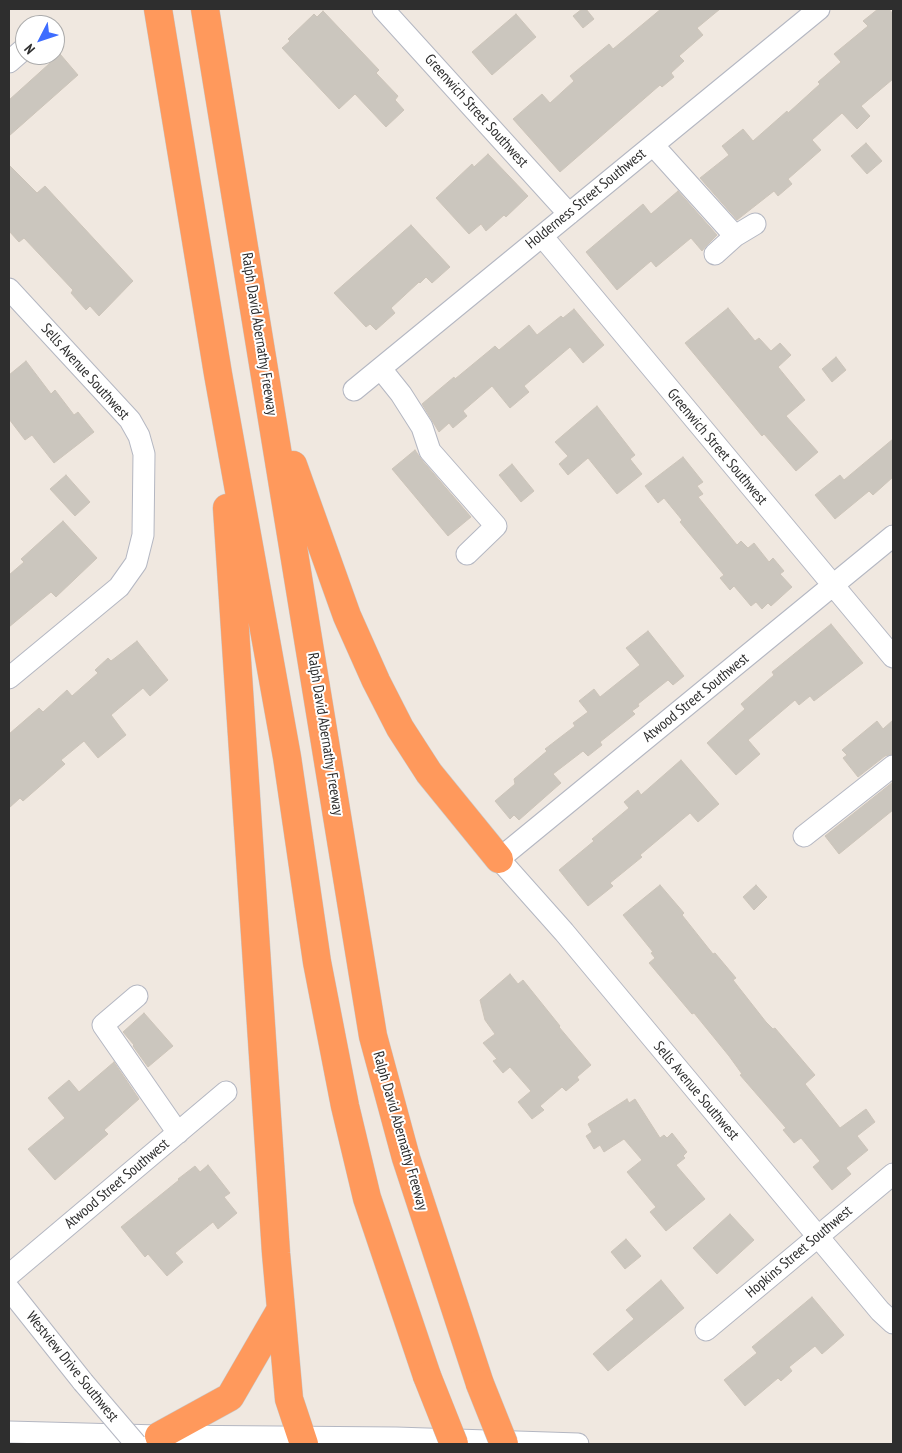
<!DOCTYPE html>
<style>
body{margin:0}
#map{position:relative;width:902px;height:1453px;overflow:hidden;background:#f0e8e0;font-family:"PT Sans Narrow",sans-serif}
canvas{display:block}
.frame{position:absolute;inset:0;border:10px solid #2e2e2e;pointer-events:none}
.north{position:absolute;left:15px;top:15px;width:50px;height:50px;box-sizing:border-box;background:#fff;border:1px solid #ababab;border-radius:50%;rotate:229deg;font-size:14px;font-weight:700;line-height:20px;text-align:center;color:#2e2e2e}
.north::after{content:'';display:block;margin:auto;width:18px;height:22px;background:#3e6dff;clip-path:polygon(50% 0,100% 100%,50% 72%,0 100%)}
</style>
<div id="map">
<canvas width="902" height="1453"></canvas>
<div class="frame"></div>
<div class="north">N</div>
</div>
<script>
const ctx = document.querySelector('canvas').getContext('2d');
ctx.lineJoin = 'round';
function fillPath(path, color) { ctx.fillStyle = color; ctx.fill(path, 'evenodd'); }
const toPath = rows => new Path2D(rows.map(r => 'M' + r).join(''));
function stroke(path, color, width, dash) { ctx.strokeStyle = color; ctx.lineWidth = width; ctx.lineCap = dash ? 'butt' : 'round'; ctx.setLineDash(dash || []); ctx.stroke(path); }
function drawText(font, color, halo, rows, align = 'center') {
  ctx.font = font + ' "PT Sans Narrow",sans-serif'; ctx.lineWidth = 4; ctx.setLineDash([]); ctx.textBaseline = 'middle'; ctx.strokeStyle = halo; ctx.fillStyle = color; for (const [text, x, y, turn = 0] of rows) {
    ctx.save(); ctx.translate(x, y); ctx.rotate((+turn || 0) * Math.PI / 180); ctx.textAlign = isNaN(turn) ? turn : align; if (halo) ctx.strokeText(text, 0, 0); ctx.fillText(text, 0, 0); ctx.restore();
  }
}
const building = toPath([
 [582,9,586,9,594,19,583,28,573,16,582,9],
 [661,9,720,9,697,28,703,35,679,56,684,61,671,73,674,77,662,87,660,85,560,172,513,119,542,94,550,103,574,81,570,76,609,44,613,49,661,9],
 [878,9,889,9,893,14,893,79,861,106,870,116,857,129,842,113,812,140,821,150,788,179,792,184,778,196,774,191,737,220,700,178,729,155,722,146,743,129,753,141,787,111,788,113,820,84,818,82,841,62,834,54,868,26,863,21,878,9],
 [323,11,379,70,376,73,398,96,395,100,404,110,386,127,355,94,339,109,282,48,290,41,288,39,314,14,317,17,323,11],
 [516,14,536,37,492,75,472,52,516,14],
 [60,54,78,75,9,136,9,100,60,54],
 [866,143,882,161,867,174,851,156,866,143],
 [488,154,528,196,506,217,504,215,486,231,481,224,469,234,436,198,472,164,474,167,488,154],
 [9,165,37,193,45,186,133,281,99,316,90,306,86,310,71,293,73,290,24,238,19,242,9,231,9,165],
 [678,191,717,235,707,245,702,251,691,238,656,267,651,261,617,290,586,252,643,204,651,214,678,191],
 [411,225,450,267,432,283,426,277,420,283,419,282,391,308,395,313,376,330,370,324,366,327,334,293,411,225],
 [728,308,755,341,759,338,771,351,780,343,791,355,778,367,805,400,786,416,818,452,796,471,764,434,762,436,685,343,728,308],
 [574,309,604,345,583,363,570,347,524,386,529,392,510,408,492,386,463,411,467,416,453,428,449,423,439,432,422,404,454,377,455,379,495,346,499,350,529,325,537,335,561,316,563,318,574,309],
 [836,357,846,370,832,382,822,369,836,357],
 [26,361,51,394,55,390,74,415,78,412,94,432,54,463,32,435,25,440,9,419,9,375,26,361],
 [597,406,635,455,630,459,642,474,617,494,588,458,568,475,559,464,568,456,555,442,597,406],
 [893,439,893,477,873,495,869,491,835,519,815,495,840,475,844,480,893,439],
 [415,450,421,459,471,517,448,536,392,469,415,450],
 [683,457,703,482,697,486,703,494,698,497,737,545,741,541,748,548,754,543,769,562,773,558,784,571,780,574,792,587,771,606,768,603,762,609,756,602,751,606,734,586,730,590,720,578,724,575,680,522,682,520,664,498,658,503,645,486,683,457],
 [512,464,534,491,521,502,499,475,512,464],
 [66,475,90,502,75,516,50,489,66,475],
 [63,521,97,558,56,597,51,592,9,627,9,575,24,562,21,559,63,521],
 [831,624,863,663,814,701,810,696,799,705,795,700,748,740,760,754,736,775,707,743,745,709,741,704,774,675,772,672,831,624],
 [648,631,684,676,673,685,668,680,638,704,639,706,632,711,635,714,600,742,602,745,588,756,583,751,553,774,561,783,519,820,514,815,510,819,495,801,515,784,514,779,547,751,545,749,575,726,573,723,588,712,579,701,594,689,600,697,640,665,626,648,648,631],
 [137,641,168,680,150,696,143,688,111,715,126,735,98,758,84,741,61,760,65,764,47,780,23,801,20,798,9,808,9,734,39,708,43,712,67,690,72,696,98,673,95,670,108,658,111,661,137,641],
 [893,720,893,754,885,756,858,777,843,758,847,755,842,750,877,721,883,729,893,720],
 [681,760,719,804,698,822,690,813,640,855,642,857,610,883,613,886,588,906,559,870,594,841,592,839,629,808,624,802,638,790,641,795,681,760],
 [893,782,893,810,839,854,825,836,893,782],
 [660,885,684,913,682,915,713,954,715,953,736,978,733,980,766,1022,773,1029,775,1028,815,1075,805,1084,840,1128,866,1109,875,1122,857,1136,868,1150,846,1168,851,1174,832,1190,813,1167,820,1161,801,1138,794,1143,783,1130,786,1128,740,1075,742,1074,729,1056,694,1013,692,1014,649,963,655,958,651,953,653,952,623,915,660,885],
 [756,885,767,897,754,910,743,897,756,885],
 [510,974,518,984,523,980,560,1026,559,1027,591,1065,577,1077,579,1080,566,1091,562,1087,540,1106,544,1110,532,1119,518,1102,531,1091,510,1067,503,1073,493,1061,497,1059,483,1043,495,1034,485,1020,480,1000,510,974],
 [144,1013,173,1046,148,1067,133,1046,134,1045,123,1032,144,1013],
 [114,1062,139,1099,104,1130,108,1134,55,1180,28,1149,65,1118,48,1098,69,1080,79,1092,114,1062],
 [627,1099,629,1103,635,1099,660,1138,664,1135,667,1138,672,1133,687,1152,683,1156,685,1158,676,1165,705,1199,666,1231,650,1212,656,1207,627,1172,642,1160,624,1139,604,1152,600,1145,594,1149,586,1136,592,1132,588,1124,627,1099],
 [208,1165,230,1193,224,1197,237,1213,218,1229,213,1222,175,1253,183,1262,167,1276,148,1254,145,1257,121,1227,179,1180,178,1179,195,1166,200,1172,208,1165],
 [730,1214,754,1240,717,1274,693,1248,730,1214],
 [626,1239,641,1256,625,1269,611,1252,626,1239],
 [661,1280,684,1308,608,1371,593,1354,634,1319,626,1310,661,1280],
 [812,1297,844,1335,822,1354,815,1346,789,1367,792,1371,781,1381,778,1378,745,1406,724,1380,757,1353,752,1347,812,1297]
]);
fillPath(building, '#cbc6be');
stroke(building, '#ccc4b9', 1);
const minor = toPath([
 [383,9,569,214],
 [9,62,25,48],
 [653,145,735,236,755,224],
 [542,236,893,657],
 [715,254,735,236],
 [9,289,130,420,139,436,144,454,143,535,136,563,119,587,9,678],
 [381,369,401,394,422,427,430,451,496,526,467,554],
 [354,390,819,9],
 [893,536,499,859,564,932,880,1311,893,1323],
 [804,836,893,766],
 [137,996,103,1025,178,1133],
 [9,1275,226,1092],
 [9,1289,83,1382],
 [706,1330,893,1174],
 [9,1432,159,1436,396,1438,578,1444]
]);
const highway = toPath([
 [158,9,218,374,287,757,317,962,345,1106,367,1198,427,1376],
 [205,9,373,1036,406,1158,480,1384],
 [293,465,347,616,376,681,400,728,429,773,499,859],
 [227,508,276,1253,289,1399,304,1444],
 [159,1436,230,1397,281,1309]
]);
stroke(minor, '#b4b7c2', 23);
stroke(highway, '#c9c9c9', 29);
stroke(minor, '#fff', 21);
stroke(highway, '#ff995c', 28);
const minorBridge = toPath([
 [83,1382,136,1444]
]);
const highwayBridge = toPath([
 [427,1376,454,1444],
 [480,1384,504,1444]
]);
stroke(minorBridge, '#b4b7c2', 23, []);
stroke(highwayBridge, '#c9c9c9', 29, []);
stroke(minorBridge, '#fff', 21);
stroke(highwayBridge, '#ff995c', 28);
drawText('15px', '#2e2e2e', '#fff', [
 ["Greenwich Street Southwest",476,111,48],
 ["Holderness Street Southwest",586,199,-39],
 ["Ralph David Abernathy Freeway",259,334,81],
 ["Sells Avenue Southwest",85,372,48],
 ["Greenwich Street Southwest",717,447,50],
 ["Atwood Street Southwest",696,698,-39],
 ["Ralph David Abernathy Freeway",325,734,81],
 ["Sells Avenue Southwest",696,1091,50],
 ["Ralph David Abernathy Freeway",400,1131,74],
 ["Atwood Street Southwest",117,1184,-40],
 ["Hopkins Street Southwest",799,1252,-40],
 ["Westview Drive Southwest",72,1367,51]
]);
</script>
